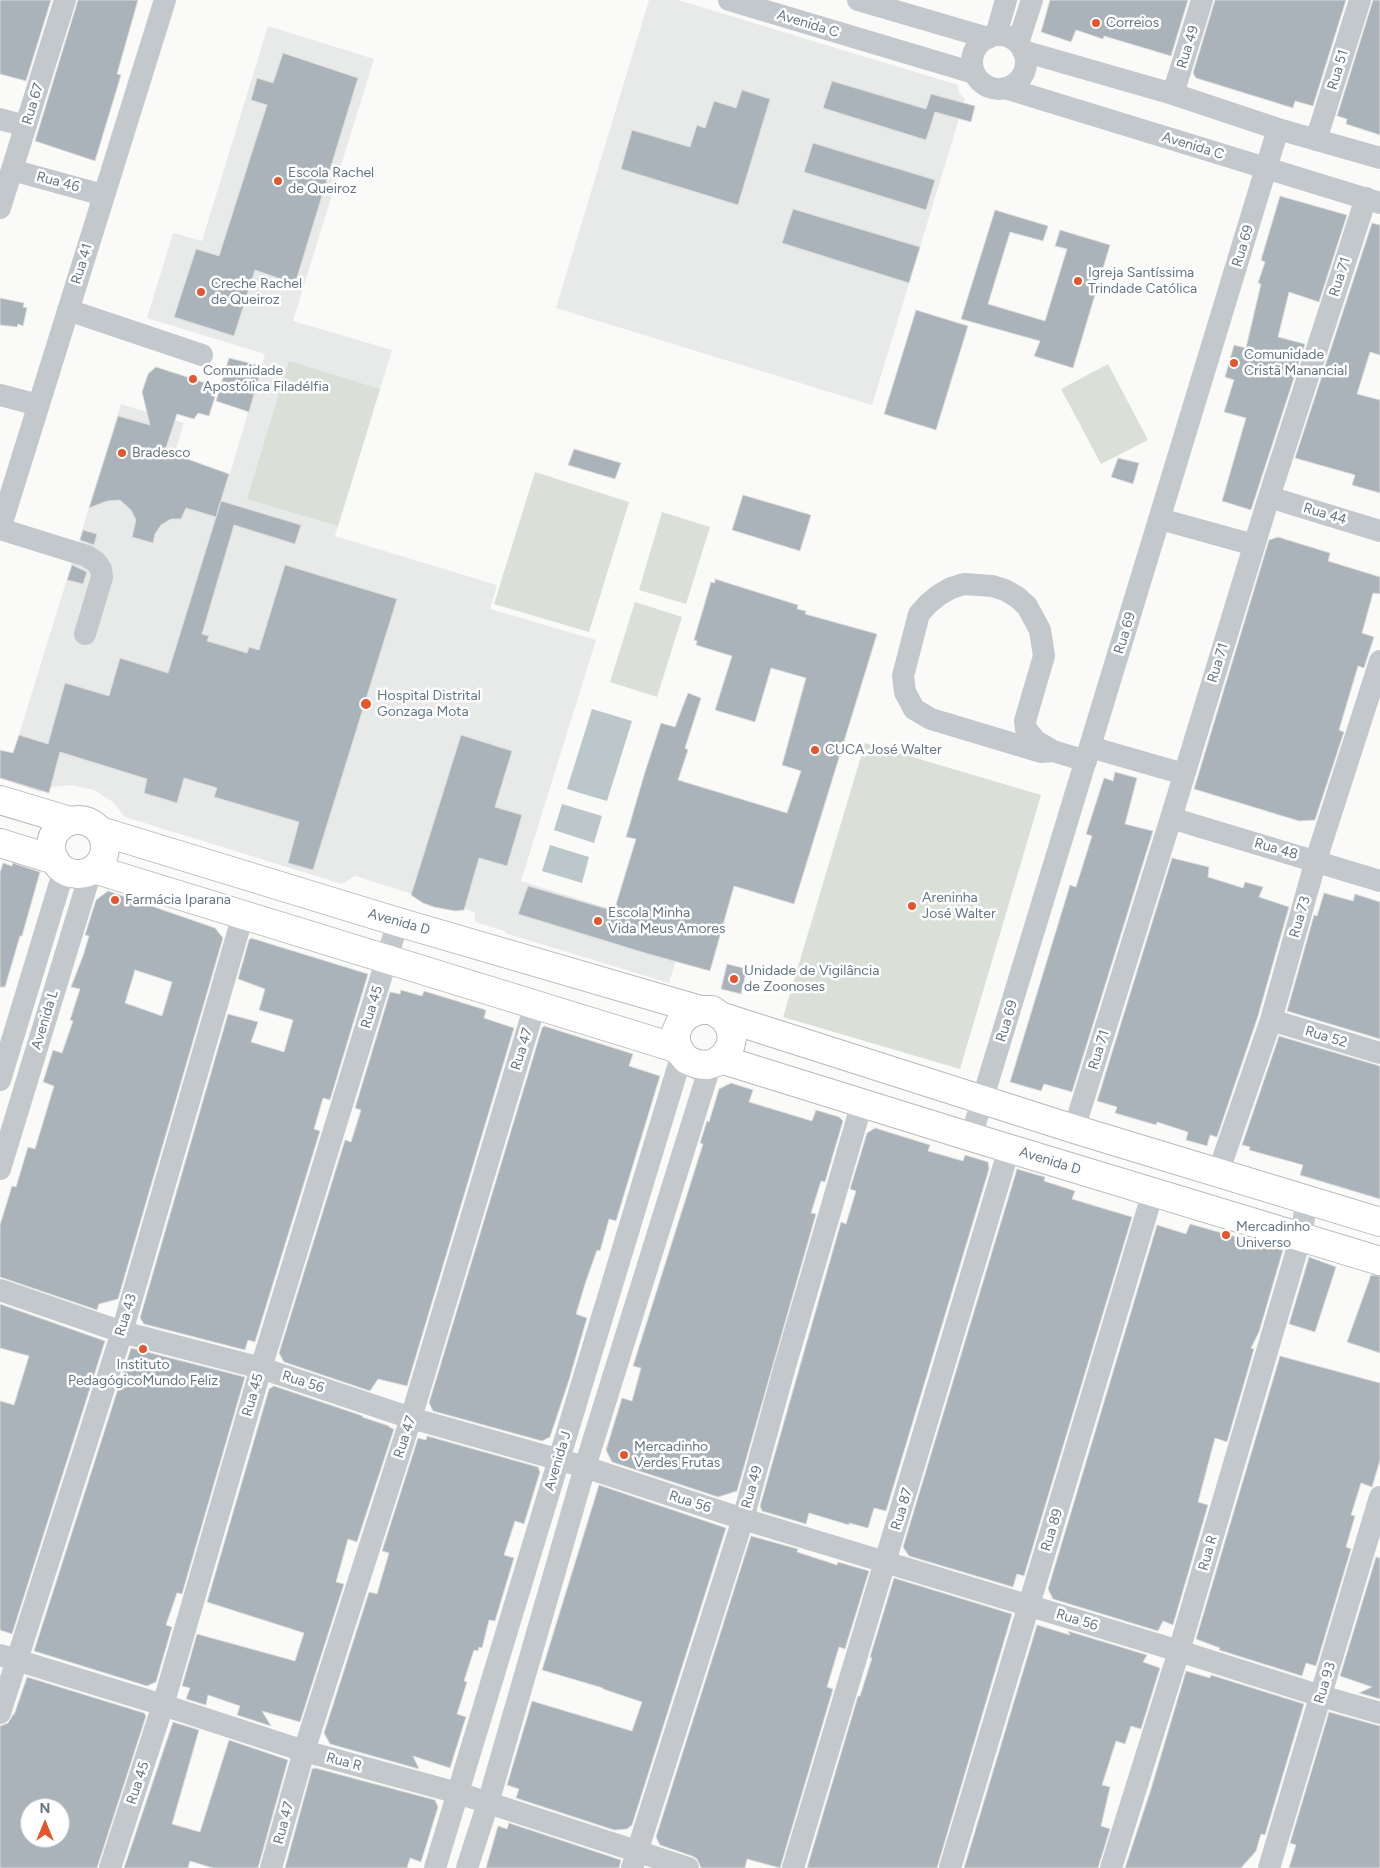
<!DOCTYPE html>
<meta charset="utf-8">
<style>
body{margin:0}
#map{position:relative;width:1380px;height:1868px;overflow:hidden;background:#fafaf8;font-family:Figtree,sans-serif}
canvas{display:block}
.north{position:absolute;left:20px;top:1798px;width:50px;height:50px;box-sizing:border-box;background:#fff;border:1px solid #c1c8cd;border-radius:50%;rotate:0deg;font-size:14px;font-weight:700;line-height:20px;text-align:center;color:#657683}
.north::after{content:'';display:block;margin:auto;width:18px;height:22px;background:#e4572e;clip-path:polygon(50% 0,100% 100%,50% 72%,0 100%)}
</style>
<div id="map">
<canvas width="1380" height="1868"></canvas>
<div class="north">N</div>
</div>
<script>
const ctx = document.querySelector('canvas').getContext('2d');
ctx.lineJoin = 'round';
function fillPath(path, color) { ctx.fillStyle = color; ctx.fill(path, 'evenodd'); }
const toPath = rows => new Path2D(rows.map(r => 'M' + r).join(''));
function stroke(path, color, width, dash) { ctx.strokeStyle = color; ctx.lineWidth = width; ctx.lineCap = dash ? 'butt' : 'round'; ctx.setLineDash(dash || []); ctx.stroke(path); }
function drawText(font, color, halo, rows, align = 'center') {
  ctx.font = font + ' Figtree,sans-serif'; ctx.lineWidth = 5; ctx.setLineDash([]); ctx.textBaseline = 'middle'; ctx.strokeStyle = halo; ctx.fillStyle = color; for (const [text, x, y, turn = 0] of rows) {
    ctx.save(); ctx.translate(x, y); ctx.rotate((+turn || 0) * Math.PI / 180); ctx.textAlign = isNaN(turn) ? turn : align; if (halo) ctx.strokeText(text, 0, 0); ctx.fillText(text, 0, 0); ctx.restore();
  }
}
fillPath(toPath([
 [649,0,678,0,958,85,959,93,965,99,872,405,556,308],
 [268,26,374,59,293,321,392,350,335,536,497,585,490,609,596,640,521,881,614,910,707,861,669,983,505,933,505,931,475,922,475,913,464,908,454,910,436,908,427,905,412,894,355,876,342,884,125,817,113,802,94,790,71,785,52,787,40,792,5,780,121,404,184,423,174,455,230,474,265,354,147,318,173,233,202,241]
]), '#e8e9e9');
fillPath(toPath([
 [289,361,380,389,338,526,247,499],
 [1108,364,1148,440,1101,464,1061,389],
 [535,472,629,502,589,632,494,604],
 [662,512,710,527,686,604,639,590],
 [635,602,682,617,657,697,610,682],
 [865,743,1041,795,960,1069,783,1017]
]), '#dadfd7');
fillPath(toPath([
 [592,709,632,721,607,801,567,789],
 [562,804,602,816,594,843,554,830],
 [550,845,589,857,582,883,542,871]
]), '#bbc7cb');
const building = toPath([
 [0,0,51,0,26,81,0,74,0,0],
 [78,0,138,0,117,74,121,75,95,161,35,141,78,0],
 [1050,0,1188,0,1171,56,1104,36,1103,39,1076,30,1071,42,1041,32,1050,0],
 [1215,0,1346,0,1313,106,1295,101,1293,108,1196,78,1193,73,1215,0],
 [1373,0,1380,0,1380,135,1346,124,1347,119,1337,116,1373,0],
 [283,53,358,78,295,284,255,270,234,336,174,317,196,249,219,256,267,105,251,100,257,78,273,83,283,53],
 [832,81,926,109,931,94,975,106,971,122,935,112,926,140,823,108,832,81],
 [742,90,770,99,738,205,621,169,632,130,690,147,697,125,705,128,714,101,736,108,742,90],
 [813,143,935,180,926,210,804,172,813,143],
 [1280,196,1347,215,1319,302,1289,292,1278,337,1305,344,1251,510,1222,501,1246,418,1224,412,1234,380,1225,377,1234,345,1246,348,1261,284,1258,283,1265,262,1261,260,1280,196],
 [793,209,920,247,909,283,782,243,793,209],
 [995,210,1048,226,1043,241,1010,232,988,304,1045,321,1067,249,1055,246,1060,230,1110,245,1073,368,1034,356,1040,341,961,319,995,210],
 [1372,223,1380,225,1380,355,1370,352,1357,394,1380,400,1380,493,1352,485,1355,475,1295,458,1372,223],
 [0,298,24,303,23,307,27,308,23,326,18,324,17,327,0,325,0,298],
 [916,310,968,326,936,430,884,414,916,310],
 [229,358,262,366,249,412,216,401,229,358],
 [156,367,218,387,209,416,198,413,194,419,177,414,165,451,229,474,216,517,186,508,181,519,171,519,161,525,155,534,153,543,132,537,136,520,131,510,120,500,107,501,89,508,118,416,150,425,142,392,148,374,156,367],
 [574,449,621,463,615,479,568,465,574,449],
 [1118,458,1139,463,1133,484,1111,477,1118,458],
 [743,495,811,515,800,551,732,530,743,495],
 [221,501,301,525,295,544,234,525,202,634,209,636,207,641,247,653,249,647,259,650,285,565,397,599,313,870,288,863,299,822,214,797,217,788,184,778,177,803,144,793,147,779,60,752,49,793,0,778,0,750,13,753,19,735,48,744,65,683,109,696,120,658,168,673,221,501],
 [83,530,97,534,94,545,80,540,83,530],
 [1278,537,1330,553,1328,561,1380,577,1380,594,1373,593,1362,633,1374,637,1364,668,1358,666,1339,730,1344,732,1315,820,1299,821,1194,789,1269,540,1278,537],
 [72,565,87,572,83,584,67,580,72,565],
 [715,579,798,605,797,609,806,611,805,614,877,634,794,904,734,886,710,971,645,953,518,914,528,886,614,911,636,839,626,837,645,772,661,723,675,727,688,693,701,698,685,748,688,750,678,780,787,813,801,771,782,765,806,678,771,668,755,722,715,710,732,656,696,645,697,641,694,640,711,582,715,583,715,579],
 [461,735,512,751,495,807,522,815,507,866,479,858,464,910,455,911,434,907,423,903,411,895,461,735],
 [1115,772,1137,778,1125,824,1153,831,1072,1092,1044,1084,1041,1091,1010,1082,1070,885,1076,887,1092,836,1086,834,1104,778,1113,781,1115,772],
 [1172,858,1209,867,1208,877,1243,888,1245,882,1263,887,1259,897,1289,907,1258,1016,1217,1137,1210,1135,1207,1146,1186,1140,1188,1132,1157,1122,1156,1125,1115,1113,1117,1107,1097,1101,1172,858],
 [3,863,12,866,13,863,40,872,22,936,20,936,5,987,0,987,0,873,3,863],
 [108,891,215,928,223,938,118,1299,99,1304,97,1310,0,1277,0,1225,12,1186,16,1187,28,1147,35,1149,54,1086,43,1082,53,1050,62,1053,73,1021,70,1020,80,989,71,987,83,956,89,936,85,935,96,900,108,891],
 [135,970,172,982,162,1016,125,1003,135,970],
 [1324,893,1353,901,1355,894,1380,902,1380,1039,1287,1011,1314,915,1317,916,1324,893],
 [251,938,368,974,330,1100,323,1098,314,1129,320,1131,255,1342,248,1340,245,1350,144,1324,140,1318,228,1014,258,1022,251,1042,284,1052,293,1020,259,1010,265,989,238,979,249,940,251,938],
 [727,964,747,969,741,994,721,989,727,964],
 [401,990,422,996,424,991,486,1010,484,1018,514,1028,407,1386,378,1379,370,1391,284,1362,279,1353,345,1140,351,1142,361,1110,355,1108,390,992,400,994,401,990],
 [544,1026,633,1054,629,1066,660,1076,616,1221,609,1219,600,1251,597,1250,586,1281,576,1314,587,1318,569,1380,550,1437,542,1441,433,1411,429,1403,542,1028,544,1026],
 [1279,1036,1380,1066,1380,1199,1300,1175,1303,1165,1249,1150,1250,1147,1242,1145,1279,1036],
 [731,1083,753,1090,749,1102,812,1121,816,1110,839,1117,843,1121,825,1182,821,1181,811,1213,816,1214,737,1491,718,1497,612,1462,606,1450,622,1398,632,1401,641,1368,633,1366,703,1144,700,1143,707,1121,709,1122,719,1089,731,1083],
 [875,1128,930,1145,928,1151,963,1161,965,1155,988,1162,989,1169,886,1511,874,1508,868,1528,849,1523,849,1525,809,1513,806,1524,762,1511,760,1506,841,1222,846,1224,856,1191,850,1189,867,1133,875,1128],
 [1017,1169,1045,1177,1044,1181,1075,1191,1072,1199,1132,1217,1024,1576,1017,1574,1013,1587,909,1556,903,1547,1017,1169],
 [1190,1224,1283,1250,1259,1332,1251,1348,1254,1349,1227,1442,1215,1438,1198,1502,1208,1505,1173,1625,1163,1621,1158,1631,1053,1599,1048,1589,1157,1225,1186,1234,1190,1224],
 [1309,1257,1336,1267,1315,1332,1289,1324,1309,1257],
 [1371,1275,1380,1276,1380,1353,1347,1342,1371,1275],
 [0,1304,105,1341,12,1634,0,1630,0,1401,14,1405,29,1356,0,1348,0,1304],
 [131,1348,245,1377,182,1594,177,1593,166,1625,172,1627,156,1682,147,1686,34,1651,131,1348],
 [1280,1356,1380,1383,1380,1460,1372,1487,1361,1483,1351,1515,1355,1516,1346,1547,1351,1549,1316,1666,1306,1663,1302,1676,1219,1650,1220,1648,1196,1639,1280,1356],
 [274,1386,363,1416,362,1417,389,1426,389,1427,394,1429,357,1542,348,1539,336,1582,344,1584,300,1722,262,1711,271,1726,237,1715,240,1706,208,1695,206,1705,186,1699,190,1688,182,1686,197,1634,295,1661,304,1633,207,1602,269,1389,274,1386],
 [427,1436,538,1467,540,1472,524,1524,515,1521,504,1555,514,1558,495,1621,489,1620,482,1648,479,1647,478,1651,474,1650,464,1681,467,1682,457,1714,466,1717,450,1768,413,1756,419,1769,330,1744,324,1733,369,1592,377,1594,389,1553,382,1551,418,1438,426,1440,427,1436],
 [599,1485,726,1528,632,1825,627,1829,614,1830,516,1798,519,1789,507,1785,532,1701,632,1731,642,1702,603,1689,603,1688,542,1670,599,1485],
 [751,1536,798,1549,797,1552,837,1565,838,1562,869,1571,845,1649,839,1647,827,1687,833,1689,780,1868,747,1859,745,1868,701,1868,697,1859,692,1856,660,1845,656,1837,751,1536],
 [1376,1557,1380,1558,1380,1699,1359,1693,1372,1687,1340,1676,1376,1557],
 [894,1578,1012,1614,937,1868,807,1868,858,1696,860,1696,872,1658,870,1657,894,1578],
 [1037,1625,1070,1635,1068,1631,1147,1655,1143,1662,1160,1668,1141,1729,1131,1726,1125,1744,1116,1741,1102,1785,1110,1787,1101,1826,1110,1829,1098,1868,964,1868,1037,1625],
 [1186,1671,1210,1678,1211,1675,1304,1704,1265,1835,1261,1834,1256,1851,1241,1868,1125,1868,1151,1789,1186,1671],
 [27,1677,144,1713,146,1716,97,1868,0,1868,0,1726,8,1723,14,1713,14,1715,27,1677],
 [30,1808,60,1808,60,1838,30,1838,30,1808],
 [1329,1712,1380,1726,1380,1868,1289,1868,1296,1845,1290,1843,1329,1712],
 [173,1722,199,1730,172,1824,200,1832,229,1740,288,1760,258,1868,213,1868,190,1861,188,1868,124,1868,173,1722],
 [315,1768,435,1800,438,1807,421,1862,410,1858,407,1868,285,1868,312,1769,315,1768],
 [509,1823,621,1860,619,1868,486,1868,498,1826,507,1829,509,1823]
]);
fillPath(building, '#aab3b9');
stroke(building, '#dcdcda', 1);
const major = toPath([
 [0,800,70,821],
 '51 847a27 27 0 1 1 54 0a27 27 0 1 1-54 0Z',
 [100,831,398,922,700,1010,712,1010,725,1019,730,1028,732,1038,730,1047,724,1056,717,1062,707,1065,697,1064,687,1060,680,1052,676,1043,676,1032,680,1023,687,1015,700,1010],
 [0,843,55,860],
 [94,869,679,1049],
 [723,1017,1074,1129,1380,1222],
 [720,1059,971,1137,1380,1261]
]);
stroke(major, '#b5babe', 30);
stroke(toPath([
 [729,0,974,73],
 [858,0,988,38],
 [996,35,1006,0],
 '972 62a27 27 0 1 1 54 0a27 27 0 1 1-54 0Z',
 [1018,43,1032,0],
 [1023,51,1173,94,1278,129,1380,158],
 [1005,88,1380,203],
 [1173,94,1202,0],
 [0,119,26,126],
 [1316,140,1360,0],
 [12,170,103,195],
 [0,208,65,0],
 [68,310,202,355],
 [0,395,38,405],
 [1269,497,1380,531],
 [1160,519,1254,545],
 [85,634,102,577,101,569,96,562,87,556,0,529,165,0],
 [1090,747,1184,774],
 [1053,751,1036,741,1026,729,1025,721,1044,656,1040,630,1027,606,1017,597,1005,590,992,586,964,584,951,588,939,595,928,604,919,614,903,676,905,692,914,709,931,719,1041,752,1053,751,1086,761],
 [1171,818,1380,881],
 [1271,1020,1380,1053],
 [0,1080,64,870],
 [1074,1129,1171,818,1269,497,1366,198],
 [971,1137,1278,129],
 [0,1169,91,871],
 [1218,1173,1271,1020,1316,860,1380,661],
 [0,1290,122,1332,261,1368,411,1418,585,1467,743,1519,1179,1651,1321,1696,1380,1713],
 [0,1655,163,1705,304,1751,458,1793,688,1868],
 [0,1713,122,1332,243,915],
 [110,1868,163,1705,261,1368,398,922],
 [271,1868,304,1751,411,1418,535,1005],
 [435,1868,682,1054],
 [467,1868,488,1803,585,1467,711,1063],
 [632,1868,743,1519,785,1366,862,1103],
 [793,1868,1009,1149],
 [950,1868,1153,1192],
 [1111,1868,1179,1651,1301,1236,1307,1200],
 [1269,1868,1380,1497]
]), '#c3c8cc', 22);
stroke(major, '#fff', 28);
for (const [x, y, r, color] of [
 [1096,23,5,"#e4572e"],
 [278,181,5,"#e4572e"],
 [1078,281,5,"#e4572e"],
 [201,292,5,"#e4572e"],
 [1234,363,5,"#e4572e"],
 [193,379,5,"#e4572e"],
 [122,453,5,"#e4572e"],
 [366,704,6,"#e4572e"],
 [815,750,5,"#e4572e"],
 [115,900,5,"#e4572e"],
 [912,906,5,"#e4572e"],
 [598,921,5,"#e4572e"],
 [734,979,5,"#e4572e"],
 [1226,1235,5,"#e4572e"],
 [143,1349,5,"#e4572e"],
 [624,1455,5,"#e4572e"]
]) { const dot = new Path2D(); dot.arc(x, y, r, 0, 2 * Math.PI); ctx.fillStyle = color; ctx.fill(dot); stroke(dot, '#fff', 2); }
drawText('14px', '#657683', '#fff', [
 ["Correios",1106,23],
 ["Escola Rachel",288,173],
 ["de Queiroz",288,189],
 ["Igreja Santíssima",1088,273],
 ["Trindade Católica",1088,289],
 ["Creche Rachel",211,284],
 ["de Queiroz",211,300],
 ["Comunidade",1244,355],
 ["Cristã Manancial",1244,371],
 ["Comunidade",203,371],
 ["Apostólica Filadélfia",203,387],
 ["Bradesco",132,453],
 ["Hospital Distrital",377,696],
 ["Gonzaga Mota",377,712],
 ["CUCA José Walter",825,750],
 ["Areninha",922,898],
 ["José Walter",922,914],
 ["Farmácia Iparana",125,900],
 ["Escola Minha",608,913],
 ["Vida Meus Amores",608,929],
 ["Unidade de Vigilância",744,971],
 ["de Zoonoses",744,987],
 ["Mercadinho",1236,1227],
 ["Universo",1236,1243],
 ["Instituto",143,1365,"center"],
 ["PedagógicoMundo Feliz",143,1381,"center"],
 ["Mercadinho",634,1447],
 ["Verdes Frutas",634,1463]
], 'left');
drawText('14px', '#657683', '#fff', [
 ["Avenida C",808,24,17],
 ["Rua 49",1188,47,-73],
 ["Rua 51",1338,70,-73],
 ["Rua 67",33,104,-73],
 ["Avenida C",1193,146,17],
 ["Rua 46",58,182,15],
 ["Rua 69",1243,246,-73],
 ["Rua 41",82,264,-73],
 ["Rua 71",1340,277,-72],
 ["Rua 44",1325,514,17],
 ["Rua 69",1125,633,-73],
 ["Rua 71",1218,663,-73],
 ["Rua 48",1276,849,16],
 ["Rua 73",1300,917,-74],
 ["Avenida D",399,922,16],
 ["Rua 45",372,1007,-73],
 ["Avenida L",45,1020,-73],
 ["Rua 69",1007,1021,-73],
 ["Rua 52",1326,1037,17],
 ["Rua 47",522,1049,-73],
 ["Rua 71",1099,1050,-73],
 ["Avenida D",1050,1161,17],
 ["Rua 43",126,1315,-73],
 ["Rua 56",303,1382,18],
 ["Rua 45",253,1395,-74],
 ["Rua 47",405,1437,-72],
 ["Avenida J",558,1461,-73],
 ["Rua 49",752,1487,-74],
 ["Rua 56",690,1502,18],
 ["Rua 87",902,1509,-73],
 ["Rua 89",1052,1530,-73],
 ["Rua R",1208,1553,-74],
 ["Rua 56",1077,1620,17],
 ["Rua 93",1325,1683,-73],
 ["Rua R",344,1762,15],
 ["Rua 45",138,1783,-72],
 ["Rua 47",284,1823,-75]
]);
</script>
